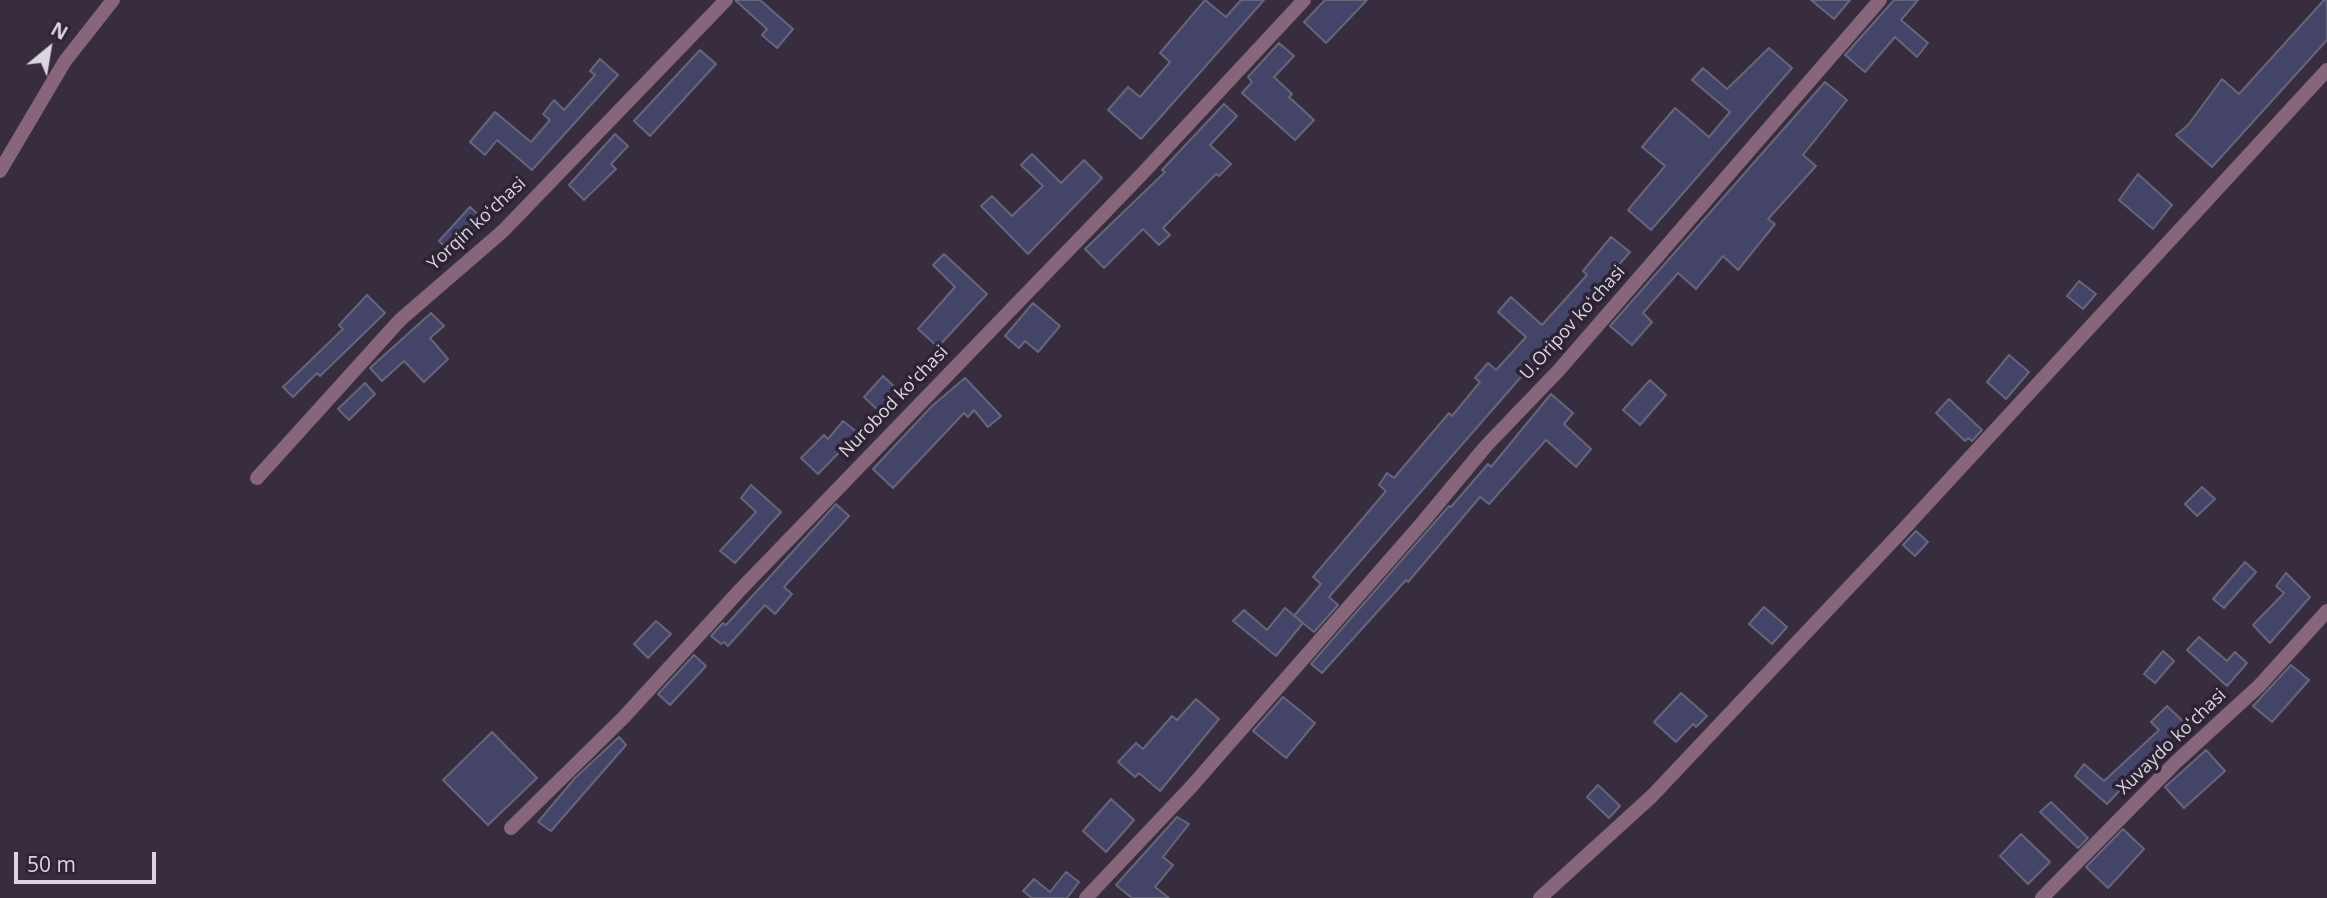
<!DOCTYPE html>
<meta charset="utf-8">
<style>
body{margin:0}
#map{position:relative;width:2327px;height:898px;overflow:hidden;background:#382d3e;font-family:"Open Sans",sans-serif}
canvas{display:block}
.north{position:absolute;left:14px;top:14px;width:70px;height:70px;-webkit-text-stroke:5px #2e2334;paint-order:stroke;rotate:30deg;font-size:19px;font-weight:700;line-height:28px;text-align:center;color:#dcd5e0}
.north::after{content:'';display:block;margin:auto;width:24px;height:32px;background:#dcd5e0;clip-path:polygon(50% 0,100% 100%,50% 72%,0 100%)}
.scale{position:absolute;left:14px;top:852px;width:142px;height:32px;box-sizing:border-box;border:4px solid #dcd5e0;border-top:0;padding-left:9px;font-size:21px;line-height:24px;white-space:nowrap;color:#dcd5e0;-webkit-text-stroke:5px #2e2334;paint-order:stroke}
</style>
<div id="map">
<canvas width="2327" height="898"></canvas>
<div class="north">N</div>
<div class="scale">50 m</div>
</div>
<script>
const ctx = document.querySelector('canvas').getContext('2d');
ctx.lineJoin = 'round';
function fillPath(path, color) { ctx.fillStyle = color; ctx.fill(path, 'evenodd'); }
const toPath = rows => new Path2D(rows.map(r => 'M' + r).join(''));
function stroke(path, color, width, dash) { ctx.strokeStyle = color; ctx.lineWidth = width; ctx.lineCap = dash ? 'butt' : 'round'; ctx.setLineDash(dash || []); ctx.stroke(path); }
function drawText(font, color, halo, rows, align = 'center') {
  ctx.font = font + ' "Open Sans",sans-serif'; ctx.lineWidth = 7; ctx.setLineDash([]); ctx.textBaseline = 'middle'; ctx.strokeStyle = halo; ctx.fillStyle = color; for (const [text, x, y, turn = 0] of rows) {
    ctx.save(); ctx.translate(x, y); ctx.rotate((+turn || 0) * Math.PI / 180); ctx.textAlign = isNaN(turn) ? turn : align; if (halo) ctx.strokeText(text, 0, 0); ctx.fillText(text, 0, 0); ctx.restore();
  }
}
const building = toPath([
 [735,0,760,0,793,29,777,48,762,35,767,29,735,0],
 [1205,0,1226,17,1241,0,1264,0,1141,139,1108,110,1128,87,1140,97,1170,62,1160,53,1205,0],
 [1325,0,1367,0,1326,43,1304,22,1325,0],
 [1811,0,1850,0,1834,19,1811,0],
 [1894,0,1918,0,1901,20,1928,43,1917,57,1895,37,1865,72,1845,55,1894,0],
 [2324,0,2327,0,2327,40,2212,167,2176,135,2188,125,2222,79,2239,94,2324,0],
 [1279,43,1294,56,1274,77,1292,94,1289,97,1314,120,1295,140,1242,93,1252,82,1248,77,1279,43],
 [1769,48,1792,68,1651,230,1628,210,1665,166,1642,147,1675,108,1709,137,1730,112,1692,80,1703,68,1727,89,1769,48],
 [700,50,716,64,650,136,634,121,700,50],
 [600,59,618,75,532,170,497,140,485,155,470,142,495,112,531,142,550,120,543,114,554,100,564,110,595,75,590,71,600,59],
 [1825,82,1847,100,1803,155,1816,166,1768,219,1775,224,1738,270,1723,256,1696,289,1678,273,1643,313,1652,322,1632,345,1610,326,1825,82],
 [1224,104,1237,116,1210,145,1231,164,1219,176,1216,174,1163,228,1170,235,1159,245,1143,229,1104,268,1085,249,1165,172,1162,170,1224,104],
 [615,134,628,146,611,164,616,169,584,200,569,185,615,134],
 [1032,154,1061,183,1084,160,1102,178,1028,254,981,206,992,196,1012,216,1043,186,1021,165,1032,154],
 [2138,174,2172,205,2153,229,2119,200,2138,174],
 [470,207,484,220,453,254,439,241,470,207],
 [1611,237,1630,252,1329,597,1338,605,1314,632,1294,616,1321,584,1313,577,1386,491,1379,485,1387,473,1394,478,1449,413,1452,416,1480,382,1475,378,1488,363,1496,370,1526,337,1498,312,1511,297,1542,325,1587,275,1583,271,1611,237],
 [944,254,987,294,938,347,918,329,955,287,933,265,944,254],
 [2079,281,2096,294,2083,309,2067,296,2079,281],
 [367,295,385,313,320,376,317,373,293,397,283,387,343,329,339,325,367,295],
 [1033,303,1060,326,1038,352,1025,341,1019,348,1005,336,1033,303],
 [431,313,444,326,430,338,448,359,424,382,404,361,382,381,370,368,431,313],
 [2009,355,2029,372,2006,399,1987,382,2009,355],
 [883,376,899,391,880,412,864,397,883,376],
 [965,378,1001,416,988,427,974,410,968,417,964,413,893,488,873,469,932,406,965,378],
 [1650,380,1666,395,1640,425,1623,410,1650,380],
 [365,383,375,394,349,420,338,409,365,383],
 [1551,394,1573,413,1564,424,1591,449,1576,467,1546,440,1489,504,1480,497,1408,582,1406,580,1322,673,1311,664,1449,506,1451,507,1488,464,1491,467,1551,394],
 [1949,399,1982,430,1972,441,1968,438,1965,441,1936,413,1949,399],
 [843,421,858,433,818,474,801,458,824,435,828,439,843,421],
 [751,485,781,512,735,563,720,551,756,512,741,498,751,485],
 [2202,487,2215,499,2197,516,2185,504,2202,487],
 [836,504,849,516,784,587,792,594,775,614,765,605,728,646,724,642,721,644,711,636,723,623,726,625,836,504],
 [1916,531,1928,542,1915,556,1903,545,1916,531],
 [2245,562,2256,572,2224,608,2213,599,2245,562],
 [2286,573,2310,597,2270,643,2253,625,2284,593,2276,586,2286,573],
 [1764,607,1787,627,1772,644,1749,624,1764,607],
 [1285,608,1303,623,1276,656,1233,621,1244,610,1267,630,1285,608],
 [656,621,671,634,648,658,634,644,656,621],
 [2199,637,2227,661,2235,652,2247,663,2227,686,2187,650,2199,637],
 [2163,651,2174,661,2155,683,2144,674,2163,651],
 [694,655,706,666,670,705,658,694,694,655],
 [2291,665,2309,680,2272,722,2253,706,2291,665],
 [1681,693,1707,716,1696,727,1693,724,1676,742,1654,722,1681,693],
 [1283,697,1315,723,1286,758,1253,731,1283,697],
 [1196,699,1219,719,1160,791,1139,773,1135,777,1118,762,1136,743,1143,749,1172,716,1177,720,1196,699],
 [2167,706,2188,726,2144,771,2141,768,2107,804,2075,776,2084,764,2104,781,2159,730,2151,722,2167,706],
 [492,732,537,778,488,825,443,780,492,732],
 [619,737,626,745,551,831,538,822,575,778,619,737],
 [2206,750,2225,771,2184,808,2165,787,2206,750],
 [1598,785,1620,806,1609,818,1587,797,1598,785],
 [1111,799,1134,820,1106,852,1083,831,1111,799],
 [2051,802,2088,838,2078,848,2040,812,2051,802],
 [1177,817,1189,824,1163,857,1173,865,1155,887,1169,898,1132,898,1116,885,1177,817],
 [2123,829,2144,849,2108,888,2086,867,2123,829],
 [2021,834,2050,862,2028,884,2000,856,2021,834],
 [1066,872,1079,882,1067,898,1032,898,1023,891,1034,879,1050,892,1066,872]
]);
fillPath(building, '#444468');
stroke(building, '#65667b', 2);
stroke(toPath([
 [0,171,65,61,113,0],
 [257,478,400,320,503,231,726,0],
 [511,828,624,717,740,590,1142,174,1304,0],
 [1086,898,1191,787,1422,523,1486,446,1559,370,1880,0],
 [1540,898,1652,796,1903,530,2327,70],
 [2042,898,2176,762,2259,686,2327,611]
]), '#87657a', 14);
drawText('18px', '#dcd5e0', '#2e2334', [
 ["Yorqin koʻchasi",477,224,-43],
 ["U.Oripov koʻchasi",1573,323,-48],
 ["Nurobod koʻchasi",894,402,-46],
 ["Xuvaydo koʻchasi",2172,742,-44]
]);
</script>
